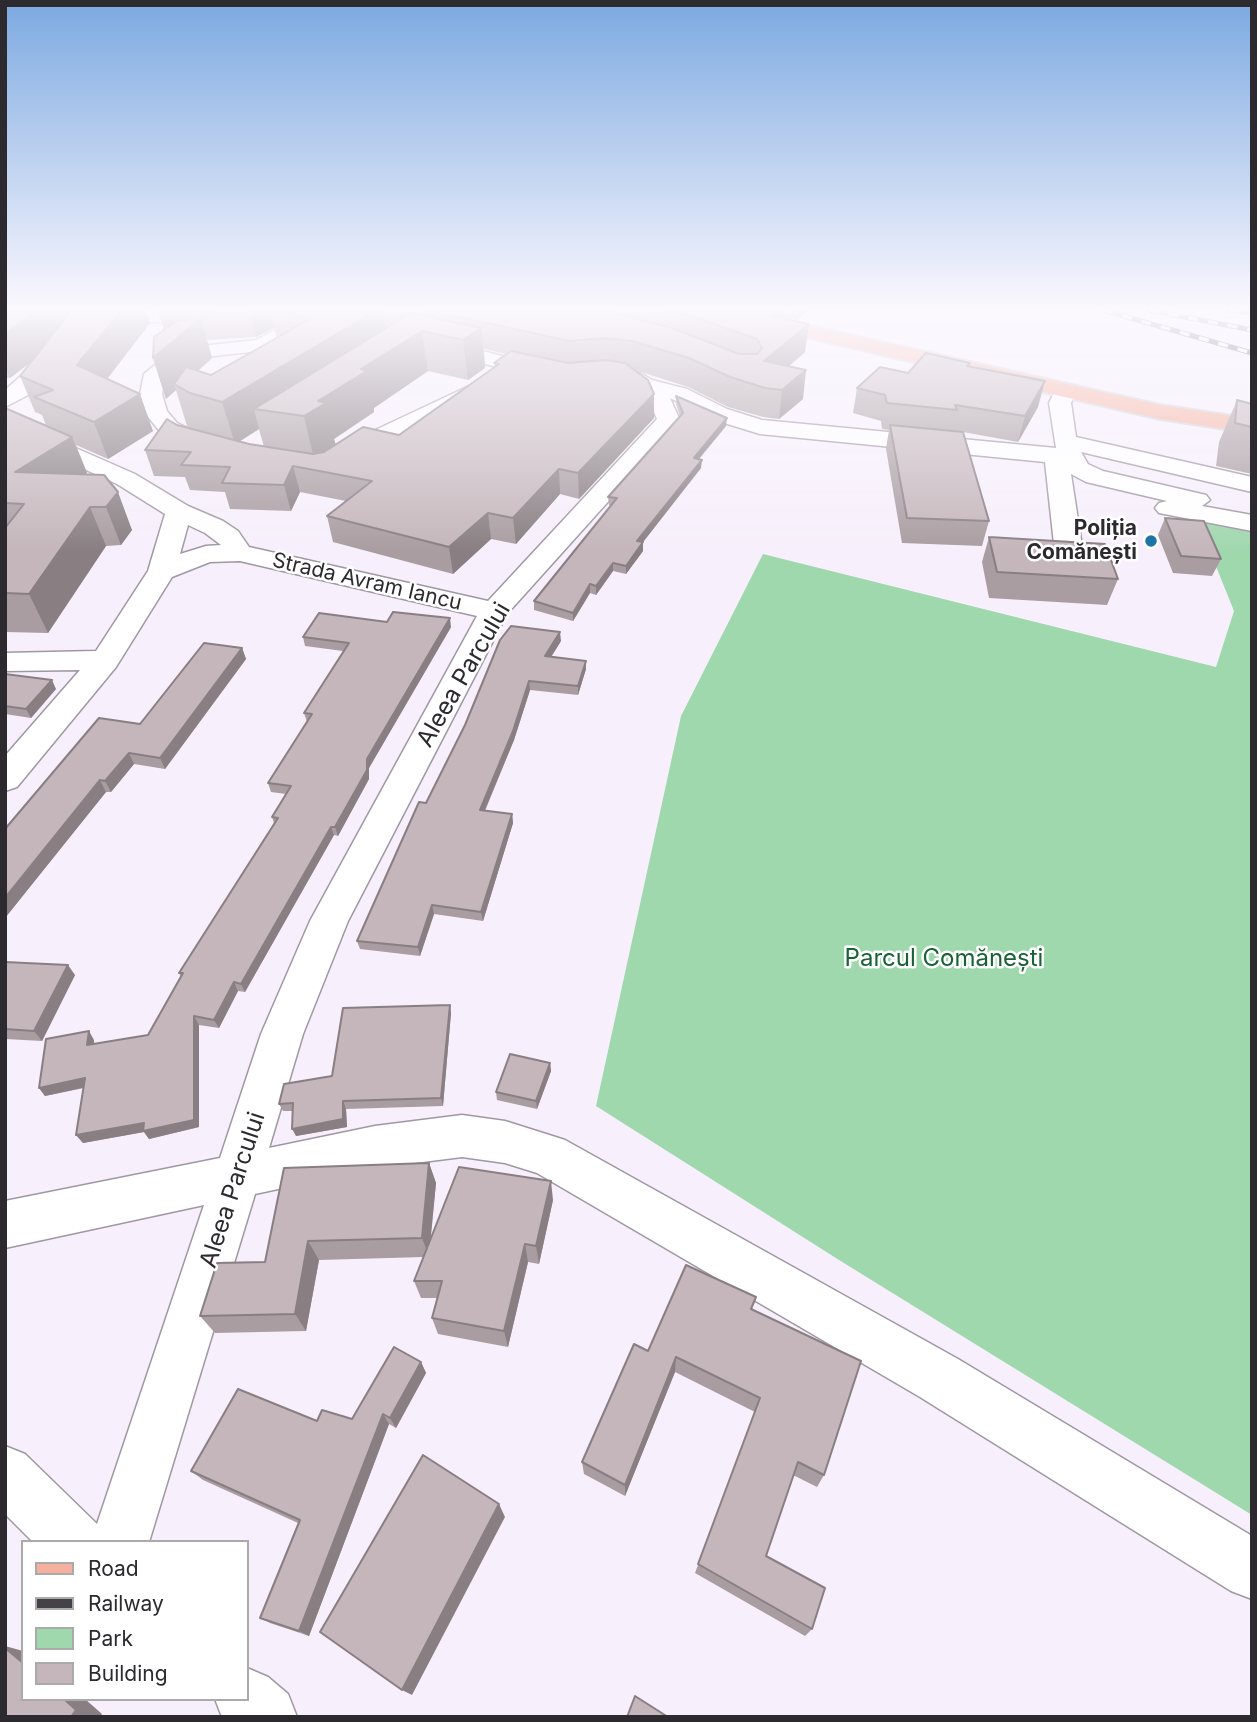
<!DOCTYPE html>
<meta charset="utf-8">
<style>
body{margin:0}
#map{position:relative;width:1257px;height:1722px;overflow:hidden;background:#f7f0fc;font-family:Inter,sans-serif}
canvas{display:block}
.frame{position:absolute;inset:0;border:7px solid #2c2a2e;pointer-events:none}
.legend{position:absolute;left:21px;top:1540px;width:228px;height:161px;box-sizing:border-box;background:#fff;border:2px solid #abaaab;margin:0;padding:9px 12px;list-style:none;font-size:21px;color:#2c2a2e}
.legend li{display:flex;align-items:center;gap:14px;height:35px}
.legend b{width:35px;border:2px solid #abaaab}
</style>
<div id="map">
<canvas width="1257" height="1722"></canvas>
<div class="frame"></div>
<ul class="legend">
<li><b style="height:9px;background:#f6b19e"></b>Road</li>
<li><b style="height:9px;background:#454247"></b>Railway</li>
<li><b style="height:19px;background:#a0d8ae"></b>Park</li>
<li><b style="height:19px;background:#c4b6bb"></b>Building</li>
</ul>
</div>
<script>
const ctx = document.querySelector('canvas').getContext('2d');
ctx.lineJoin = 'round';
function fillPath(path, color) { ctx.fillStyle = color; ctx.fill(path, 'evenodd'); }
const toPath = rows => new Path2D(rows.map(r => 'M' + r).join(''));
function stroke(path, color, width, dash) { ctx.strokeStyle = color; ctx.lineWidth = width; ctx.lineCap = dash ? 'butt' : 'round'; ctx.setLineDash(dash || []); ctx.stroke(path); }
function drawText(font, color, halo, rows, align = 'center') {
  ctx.font = font + ' Inter,sans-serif'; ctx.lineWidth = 5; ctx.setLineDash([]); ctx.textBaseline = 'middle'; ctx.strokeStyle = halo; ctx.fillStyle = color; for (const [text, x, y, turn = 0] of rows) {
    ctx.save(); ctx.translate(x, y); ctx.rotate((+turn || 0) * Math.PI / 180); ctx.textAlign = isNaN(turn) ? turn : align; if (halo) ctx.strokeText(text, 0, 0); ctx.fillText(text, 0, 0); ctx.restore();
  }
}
fillPath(toPath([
 [1192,507,1252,517,1252,1515,839,1260,596,1106,681,716,763,554,1216,667,1234,611]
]), '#a0d8ae');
const minor = toPath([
 [5,310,211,311,221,317,211,323,5,319,5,310],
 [313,310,338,310,268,350,187,359,165,376,162,394,167,411,177,423,215,441,219,446,215,451,199,451,161,433,145,413,140,394,144,374,174,349,256,340,313,310],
 [437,340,552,368,555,373,544,379,430,350,427,346,437,340],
 [59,347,66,349,69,353,66,357,32,393,5,407,5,390,52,349,59,347],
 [612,370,640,373,652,380,687,389,727,409,762,420,1056,448,1049,403,1057,386,1073,386,1076,391,1071,403,1076,437,1252,477,1252,492,1081,452,1088,464,1103,471,1206,495,1210,500,1202,506,1252,515,1252,531,1159,513,1155,508,1159,503,1167,501,1086,482,1071,474,1083,553,1079,559,1069,561,1059,559,1055,553,1045,462,760,434,711,419,670,398,680,420,677,425,507,614,348,921,303,1034,269,1148,375,1126,462,1115,505,1121,565,1140,958,1359,1252,1536,1252,1599,1231,1591,920,1397,537,1173,505,1163,462,1157,375,1168,255,1194,149,1542,33,1542,5,1514,5,1446,25,1454,97,1524,204,1205,5,1248,5,1201,220,1158,261,1034,310,921,477,616,240,561,210,562,172,577,116,667,17,787,5,791,5,756,80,670,5,671,5,653,96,651,148,571,165,514,117,484,5,433,5,417,135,474,188,506,223,521,238,531,249,547,488,601,657,419,650,403,636,390,627,384,604,381,601,376,612,370],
 [188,525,205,533,221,545,206,546,180,554,188,525],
 [469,386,480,393,477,398,353,458,337,458,333,453,337,448,469,386],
 [247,1668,268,1677,288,1694,297,1717,222,1717,215,1699,247,1699,247,1668]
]);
const major = toPath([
 [704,310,741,310,1160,405,1252,419,1252,433,1160,419,714,316,704,310]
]);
stroke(minor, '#9f98a3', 3);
stroke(major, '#d5d4d5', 4);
fillPath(minor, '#fff');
fillPath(major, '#f6b19e');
const rail = toPath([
 [1103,310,1252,353],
 [1149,310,1252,330],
 [1229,310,1252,313]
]);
stroke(rail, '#454247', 5);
stroke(rail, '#fff', 3.5, [10]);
fillPath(toPath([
 [5,310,67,310,69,314,150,323,107,379,153,431,108,459,76,445,87,473,85,474,132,530,121,545,106,546,48,633,5,632,5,408,46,425,42,415,35,412,20,376,30,363,10,378,5,378],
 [158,310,808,310,797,320,782,317,782,318,805,352,789,366,803,399,779,419,763,417,728,407,688,387,635,370,654,394,654,418,579,499,560,494,516,544,491,539,453,574,333,542,327,516,346,501,300,492,291,511,230,509,225,492,190,490,185,477,154,476,145,450,177,425,193,430,187,426,176,390,166,399,153,358,164,330],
 [274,328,277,338,211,375,198,371,212,358,207,340,256,337],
 [484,349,506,354,494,363,495,367,399,435,335,444,334,439,374,412,374,408,428,371,468,380,485,368],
 [259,429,264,447,239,442],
 [969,367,1038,407,1018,442,963,432,989,521,982,546,902,543,886,449,889,430,882,429,881,421,853,413,857,388,908,373],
 [676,396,726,426,699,459,701,468,642,542,643,551,626,574,613,571,596,595,590,593,573,621,534,610,534,601,611,506,609,505,608,497,680,416,676,404],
 [1237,400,1252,404,1252,474,1216,466,1219,442],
 [1165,518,1221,559,1212,576,1173,573,1158,535],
 [989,537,1118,579,1107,605,989,598,982,562],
 [387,622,451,627,369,768,369,779,338,836,334,835,245,992,238,991,219,1028,199,1025,199,1127,149,1139,144,1132,83,1143,76,1135,84,1088,45,1096,39,1088,94,1040,94,1044,148,1035,181,977,179,973,274,823,272,817,286,794,271,792,268,783,307,722,304,713,343,651,305,646,303,637],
 [561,641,551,657,586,661,586,669,578,695,530,690,514,740,485,811,512,814,513,823,483,921,434,914,420,956,360,949,357,941,465,725],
 [242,648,246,659,165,769,134,764,111,792,106,792,5,918,5,829,140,724],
 [5,674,56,689,31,718,5,714],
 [5,962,75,975,42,1041,5,1039],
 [451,1013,443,1106,346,1109,347,1127,296,1136,293,1111,283,1111,279,1104],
 [550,1063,551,1071,537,1109,497,1100,496,1092],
 [429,1163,436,1183,430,1240,553,1200,539,1264,528,1262,508,1347,438,1334,432,1318,437,1298,421,1298,414,1281,424,1257,319,1260,306,1331,215,1333,200,1316,265,1262],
 [752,1309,824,1475,817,1487,793,1475,766,1556,812,1629,805,1636,695,1573,755,1412,675,1372,625,1496,584,1474,582,1462,648,1351],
 [421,1362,426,1373,396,1428,389,1424,309,1636,270,1623,260,1618,298,1523,203,1480,191,1471,317,1421,352,1419]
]), '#a99da1');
fillPath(toPath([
 [38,310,67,310,72,323,50,347,10,378,5,367,5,334],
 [122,310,145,310,150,323,90,401,77,365],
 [158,310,192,310,196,323,201,318,212,358,179,387,174,384,176,390,166,399,153,358,169,345],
 [249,310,270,310,274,328,256,337],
 [377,310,383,310,389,346,254,409,259,429,235,444,222,402],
 [778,310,782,310,780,334,771,316],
 [798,310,808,310,797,320],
 [809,324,805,352,764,388,764,361],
 [481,328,485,368,468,380,463,340],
 [422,331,428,371,374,408,374,412,334,439,336,445,314,459,304,416,318,401,361,369],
 [806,370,803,399,779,419,782,390],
 [1045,381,1038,407,1018,442,1025,416],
 [140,394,153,431,108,459,94,422],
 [654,394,654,418,579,499,578,473],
 [727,418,726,426,693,466,694,458],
 [72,437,87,473,32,509,15,472],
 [702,460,701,468,637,550,637,541],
 [293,466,300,492,291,511,284,485],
 [559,469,560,494,516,544,513,518],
 [118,492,132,530,121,545,106,507],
 [90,507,106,546,48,633,29,594],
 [488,513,491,539,453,574,449,547],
 [643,542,643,551,626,574,626,566],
 [613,563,613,571,596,595,596,586],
 [590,584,590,593,573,621,573,613],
 [450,618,451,627,369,768,369,779,338,836,335,827,367,759],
 [560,632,561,641,546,665,545,656],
 [242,648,246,659,165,769,160,758],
 [586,661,586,669,578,695,578,686],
 [52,680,56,689,31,718,26,709],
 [529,681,530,690,514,740,481,819,480,810],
 [129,753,134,764,111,792,105,781],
 [100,780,106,792,5,918,5,898],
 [512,814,513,823,483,921,481,912],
 [331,827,334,835,245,992,241,984],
 [432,905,434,914,420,956,418,947],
 [68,965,75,975,42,1041,34,1031],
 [234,982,238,991,219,1028,214,1020],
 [450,1005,451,1013,443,1106,441,1098],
 [194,1016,199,1025,199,1127,149,1139,144,1132,83,1143,76,1135],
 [89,1031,94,1040,93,1053,87,1045],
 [550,1063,551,1071,537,1109,536,1101],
 [85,1078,91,1086,45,1096,39,1088],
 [343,1101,346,1109,347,1127,296,1136,292,1129],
 [429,1163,436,1183,429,1257,422,1238],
 [551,1181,553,1200,539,1264,536,1246],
 [308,1241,319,1260,306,1331,295,1314],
 [525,1244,528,1262,508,1347,504,1331],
 [676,1357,675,1372,625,1496,625,1485],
 [421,1362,426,1373,396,1428,390,1418],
 [383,1414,389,1424,309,1636,299,1631],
 [499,1504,505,1517,412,1695,402,1690],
 [5,1646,23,1651,23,1663,5,1648],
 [64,1699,85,1699,102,1714,100,1717,71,1717]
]), '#897f83');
const building = toPath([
 [5,310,38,310,5,334,5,310],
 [72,310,122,310,77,365,140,394,94,422,34,397,53,390,20,376,72,310],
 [280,310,377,310,222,402,190,393,174,384,186,367,211,375,312,318,280,310],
 [429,310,601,310,672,328,739,354,757,354,762,348,757,339,688,315,668,310,778,310,771,316,809,324,764,361,806,370,782,390,765,388,730,377,689,358,632,341,605,338,569,341,429,310],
 [411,313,481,328,463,340,422,331,361,369,367,371,318,401,326,403,304,416,254,409,411,313],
 [201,318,153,358,154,337,177,321,201,318],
 [511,351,568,363,606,360,625,363,648,380,654,394,578,473,559,469,513,518,488,513,449,547,327,516,372,481,293,466,284,485,222,483,230,467,181,465,191,452,145,450,167,419,177,425,249,444,313,454,324,452,363,427,399,435,499,364,494,363,511,351],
 [926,353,970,363,967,366,1045,381,1025,416,955,405,957,410,887,403,885,395,857,388,880,367,908,373,926,353],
 [676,396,727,418,694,458,702,460,637,541,643,542,626,566,613,563,596,586,590,584,573,613,534,601,617,498,608,497,683,413,676,396],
 [1237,400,1252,404,1252,427,1235,423,1237,400],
 [5,408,72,437,15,472,104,475,118,492,106,507,90,507,29,594,5,593,5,528,24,504,5,503,5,408],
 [890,425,963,432,989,521,907,518,890,425],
 [1165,518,1204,521,1221,559,1181,556,1165,518],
 [989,537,1105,544,1118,579,997,572,989,537],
 [393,612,450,618,367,759,367,770,335,827,331,827,241,984,234,982,214,1020,194,1016,194,1120,143,1131,144,1123,76,1135,85,1078,39,1088,46,1039,89,1031,87,1045,148,1035,183,973,179,973,278,818,272,817,291,786,268,783,312,714,304,713,349,643,303,637,319,613,387,622,393,612],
 [511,626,560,632,545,656,586,661,578,686,529,681,513,731,480,810,512,814,481,912,432,905,418,947,357,941,419,802,426,803,465,725,500,640,511,626],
 [204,643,242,648,160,758,129,753,105,781,100,780,5,898,5,829,99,718,140,724,204,643],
 [5,674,52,680,26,709,5,706,5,674],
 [5,962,68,965,34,1031,5,1029,5,962],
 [450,1005,441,1098,343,1101,343,1119,292,1129,293,1103,279,1104,284,1084,332,1076,343,1008,450,1005],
 [510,1054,550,1063,536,1101,496,1092,510,1054],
 [429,1163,422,1238,308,1241,295,1314,200,1316,217,1263,265,1262,284,1168,429,1163],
 [459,1167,551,1181,536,1246,525,1244,504,1331,432,1318,442,1281,414,1281,459,1167],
 [686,1265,756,1297,751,1309,861,1361,824,1475,798,1462,766,1556,825,1588,812,1629,698,1564,760,1398,676,1357,625,1485,582,1462,634,1344,648,1351,686,1265],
 [394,1347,421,1362,390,1418,383,1414,299,1631,260,1618,300,1520,191,1471,238,1389,317,1421,322,1410,352,1419,394,1347],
 [423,1455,499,1504,402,1690,320,1632,423,1455],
 [5,1648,23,1663,23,1699,64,1699,76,1710,71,1717,5,1717,5,1648],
 [635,1696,668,1717,627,1717,635,1696]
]);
fillPath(building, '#c4b6bb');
stroke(building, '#897f83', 2);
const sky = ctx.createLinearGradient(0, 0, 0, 551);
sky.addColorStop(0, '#7ca9e1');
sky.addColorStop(0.56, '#fbf8fe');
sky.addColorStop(1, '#fbf8fe00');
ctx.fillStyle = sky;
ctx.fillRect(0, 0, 1257, 551);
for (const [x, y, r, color] of [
 [1151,541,7,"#1e74a4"]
]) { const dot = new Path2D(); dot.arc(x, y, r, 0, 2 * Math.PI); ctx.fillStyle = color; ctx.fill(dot); stroke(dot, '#fff', 2.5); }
drawText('bold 21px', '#2c2a2e', '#fff', [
 ["Poliția",1137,529],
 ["Comănești",1137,553]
], 'right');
drawText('21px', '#2c2a2e', '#fff', [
 ["Strada Avram Iancu",367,582,13]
]);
drawText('24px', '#2c2a2e', '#fff', [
 ["Aleea Parcului",464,675,-60],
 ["Aleea Parcului",233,1190,-72]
]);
drawText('24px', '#186235', '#fff', [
 ["Parcul Comănești",944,959]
]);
</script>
